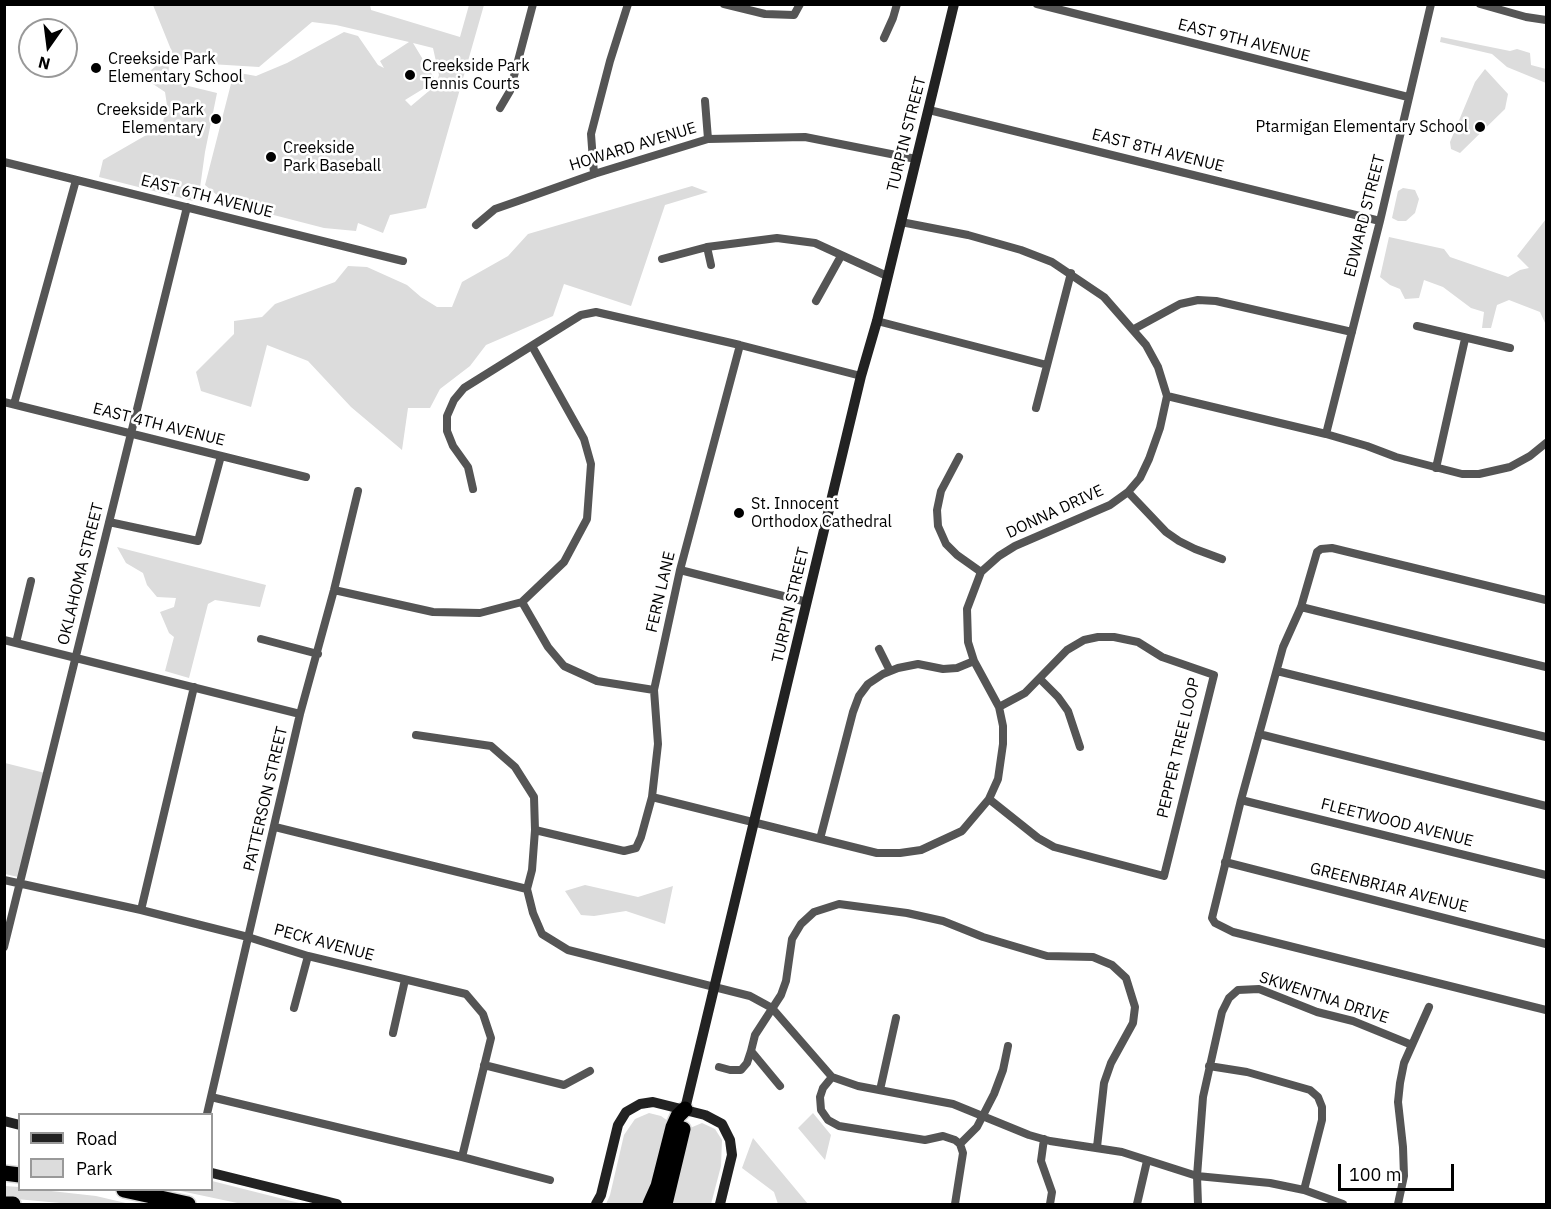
<!DOCTYPE html>
<style>
body{margin:0}
#map{position:relative;width:1551px;height:1209px;overflow:hidden;background:#fff;font-family:"IBM Plex Sans",sans-serif}
canvas{display:block}
.frame{position:absolute;inset:0;border:6px solid #000;pointer-events:none}
.legend{position:absolute;left:18px;top:1113px;width:195px;height:78px;box-sizing:border-box;background:#fff;border:2px solid #999;margin:0;padding:8px 10px;list-style:none;font-size:18px;color:#000}
.legend li{display:flex;align-items:center;gap:12px;height:30px}
.legend b{width:30px;border:2px solid #999}
.north{position:absolute;left:18px;top:18px;width:60px;height:60px;box-sizing:border-box;background:#fff;border:2px solid #999;border-radius:50%;rotate:194deg;font-size:16px;font-weight:700;line-height:24px;text-align:center;color:#000}
.north::after{content:'';display:block;margin:auto;width:21px;height:27px;background:#000;clip-path:polygon(50% 0,100% 100%,50% 72%,0 100%)}
.scale{position:absolute;left:1338px;top:1164px;width:116px;height:27px;box-sizing:border-box;border:3px solid #000;border-top:0;padding-left:8px;font-size:18px;line-height:21px;white-space:nowrap;color:#000;-webkit-text-stroke:4px #fff;paint-order:stroke}
</style>
<div id="map">
<canvas width="1551" height="1209"></canvas>
<div class="frame"></div>
<ul class="legend">
<li><b style="height:8px;background:#222"></b>Road</li>
<li><b style="height:16px;background:#dcdcdc"></b>Park</li>
</ul>
<div class="north">N</div>
<div class="scale">100 m</div>
</div>
<script>
const ctx = document.querySelector('canvas').getContext('2d');
ctx.lineJoin = 'round';
function fillPath(path, color) { ctx.fillStyle = color; ctx.fill(path, 'evenodd'); }
const toPath = rows => new Path2D(rows.map(r => 'M' + r).join(''));
function stroke(path, color, width, dash) { ctx.strokeStyle = color; ctx.lineWidth = width; ctx.lineCap = dash ? 'butt' : 'round'; ctx.setLineDash(dash || []); ctx.stroke(path); }
function drawText(font, color, halo, rows, align = 'center') {
  ctx.font = font + ' "IBM Plex Sans",sans-serif'; ctx.lineWidth = 5; ctx.setLineDash([]); ctx.textBaseline = 'middle'; ctx.strokeStyle = halo; ctx.fillStyle = color; for (const [text, x, y, turn = 0] of rows) {
    ctx.save(); ctx.translate(x, y); ctx.rotate((+turn || 0) * Math.PI / 180); ctx.textAlign = isNaN(turn) ? turn : align; if (halo) ctx.strokeText(text, 0, 0); ctx.fillText(text, 0, 0); ctx.restore();
  }
}
fillPath(toPath([
 [153,5,370,5,371,10,460,37,469,5,484,5,426,208,390,215,383,233,358,223,356,231,324,228,231,204,232,198,217,195,205,185,234,72,256,76,287,63,344,32,358,36,378,65,384,68,380,61,409,42,336,25,312,22,259,67,194,63,174,57],
 [413,43,433,48,439,75,436,85,411,106,405,100,436,81],
 [1441,37,1510,51,1517,49,1530,53,1531,65,1546,69,1546,83,1507,67,1492,54,1440,42],
 [169,64,168,81,217,93,205,152,200,188,193,201,99,177,103,160,162,126,167,105,165,92,150,82,150,71,157,65],
 [1485,69,1508,94,1505,109,1460,153,1451,149,1450,142,1475,82],
 [692,186,708,192,665,205,631,306,564,284,553,316,486,345,470,366,440,389,430,408,408,408,402,450,351,407,308,361,267,345,251,407,201,391,196,372,234,334,234,321,262,317,275,304,335,282,348,266,367,267,407,285,421,297,437,307,452,307,462,282,508,256,528,234],
 [1403,188,1415,190,1419,199,1415,213,1406,221,1398,221,1392,218,1398,191],
 [1546,219,1546,325,1540,312,1509,300,1497,305,1491,328,1482,328,1484,312,1471,308,1443,287,1424,280,1419,298,1405,299,1400,289,1390,285,1380,277,1389,237,1444,249,1450,257,1508,277,1520,270,1529,268,1517,256],
 [117,547,266,585,260,607,215,600,208,604,189,678,165,671,174,637,169,633,160,612,174,607,176,598,157,597,147,585,143,573,126,563],
 [5,763,45,773,18,877,5,874],
 [585,885,638,897,673,886,665,924,626,911,594,916,581,915,565,891],
 [649,1113,661,1116,668,1121,651,1187,641,1204,606,1204,610,1195,624,1135,635,1119],
 [813,1113,831,1135,825,1160,798,1128],
 [702,1123,715,1129,722,1140,721,1166,711,1204,671,1204,690,1128],
 [753,1138,808,1204,778,1204,774,1192,742,1168],
 [212,1181,303,1204,242,1204,176,1190,212,1190],
 [5,1186,19,1187,20,1190,42,1190,96,1196,130,1204,71,1204,5,1198]
]), '#dcdcdc');
const highway = toPath([
 [4,1173,20,1175],
 [124,1190,188,1204],
 [4,1204,13,1204],
 [650,1204,658,1186,673,1127,678,1116,685,1109],
 [665,1204,683,1129]
]);
stroke(highway, '#dbdbdb', 18);
stroke(toPath([
 [724,4,765,14,794,15,800,4],
 [1037,4,1408,97],
 [1480,4,1526,17,1546,20],
 [884,38,893,18,897,4],
 [705,101,708,139],
 [500,108,510,91,533,4],
 [929,110,1380,221],
 [4,162,403,261],
 [594,174,591,134,610,61,628,4],
 [476,225,495,209,518,201,594,174,708,139,805,137,916,159],
 [707,247,711,265],
 [662,259,707,247,777,238,815,243,887,276],
 [816,301,841,256],
 [877,321,1047,365],
 [1417,326,1510,348],
 [1134,329,1180,304,1198,300,1216,301,1352,332],
 [1167,396,1326,434,1367,446,1396,457,1462,474,1479,474,1510,467,1530,456,1546,443],
 [4,402,306,477],
 [14,404,76,180],
 [1036,408,1071,273],
 [1326,434,1380,221,1431,4],
 [959,457,941,491,937,510,938,526,946,544,957,555,981,572],
 [1436,468,1465,339],
 [473,489,468,467,453,446,447,431,447,416,454,400,464,388,581,315,596,312,740,345,861,376],
 [1128,492,1166,532,1179,541,1195,549,1222,559],
 [109,522,198,541,221,456],
 [680,570,807,602],
 [334,590,433,612,480,613,522,602,564,562,587,519,591,464,584,439,532,346],
 [1546,600,1332,548,1321,549,1317,552,1301,607,1283,647,1241,800,1212,918,1215,923,1233,932,1546,1010],
 [522,602,548,647,564,666,597,681,654,690],
 [1301,607,1546,667],
 [261,639,318,654],
 [4,640,300,714],
 [16,643,31,581],
 [879,649,890,671],
 [1277,671,1546,737],
 [1040,679,1058,697,1068,711,1080,747],
 [1259,734,1546,806],
 [416,735,491,746,515,767,534,797,535,830,532,870,527,889,533,913,542,934,568,950,750,996,772,1008,832,1077,858,1086,953,1104,1029,1135,1050,1141,1122,1152,1197,1176,1270,1183,1304,1190,1343,1204],
 [652,797,877,853,900,853,921,850,962,831,989,799,998,779,1003,744,1003,726,999,707,974,661,968,642,967,609,981,572,999,556,1015,546,1110,505,1128,492,1140,478,1149,459,1160,428,1167,396,1158,367,1146,345,1104,297,1052,262,1021,250,968,235,901,222],
 [989,799,1038,838,1054,847,1164,876,1214,675,1162,657,1138,642,1114,637,1098,637,1084,640,1067,650,1025,693,999,707],
 [1241,800,1546,875],
 [275,827,527,889],
 [535,830,624,851,636,848,641,837,652,797,658,744,654,690,680,570,740,345],
 [820,839,853,712,859,696,868,684,883,674,898,668,918,664,943,669,957,668,974,661],
 [1225,862,1546,944],
 [4,880,141,910,248,937,308,956,466,994,483,1014,491,1038,462,1157],
 [141,910,194,687],
 [4,947,187,207],
 [294,1008,308,956],
 [393,1033,405,980],
 [484,1065,564,1085,590,1071],
 [1209,1066,1247,1072,1310,1090,1318,1097,1322,1107,1322,1120,1304,1190],
 [719,1067,730,1070,741,1070,747,1063,751,1051],
 [832,1077,823,1088,820,1097,821,1110,828,1120,839,1126,925,1140,943,1136,955,1140,960,1144],
 [780,1086,751,1051,755,1035,781,995,786,981,792,939,801,924,814,912,839,904,907,913,943,921,983,937,1047,956,1093,957,1112,965,1126,978,1135,1007,1133,1023,1111,1063,1104,1083,1097,1147],
 [880,1090,896,1018],
 [211,1097,462,1157,550,1180],
 [207,1114,300,714,334,590,358,491],
 [1044,1139,1041,1161,1052,1192,1050,1204],
 [955,1204,963,1153,960,1144,977,1127,994,1094,1003,1070,1008,1046],
 [1137,1204,1147,1161],
 [1198,1204,1197,1176,1203,1097,1222,1012,1229,998,1238,990,1259,989,1317,1012,1353,1021,1412,1045],
 [1398,1204,1404,1176,1403,1147,1398,1102,1400,1083,1404,1063,1429,1007]
]), '#555', 8);
stroke(toPath([
 [685,1109,861,376,877,321,954,4],
 [4,1121,20,1125],
 [212,1173,337,1204],
 [596,1204,601,1195,618,1125,626,1112,640,1104,653,1102,705,1115,722,1124,730,1140,732,1155,720,1204]
]), '#222', 10);
stroke(highway, '#000', 15);
for (const [x, y, r, color] of [
 [96,68,6,"#000"],
 [410,75,6,"#000"],
 [216,119,6,"#000"],
 [1480,127,6,"#000"],
 [271,157,6,"#000"],
 [739,513,6,"#000"]
]) { const dot = new Path2D(); dot.arc(x, y, r, 0, 2 * Math.PI); ctx.fillStyle = color; ctx.fill(dot); stroke(dot, '#fff', 2); }
drawText('16px', '#000', '#fff', [
 ["EAST 9TH AVENUE",1244,41,14],
 ["TURPIN STREET",907,134,-76],
 ["HOWARD AVENUE",633,147,-17],
 ["EAST 8TH AVENUE",1158,151,14],
 ["EAST 6TH AVENUE",207,197,14],
 ["EDWARD STREET",1365,216,-76],
 ["EAST 4TH AVENUE",159,425,14],
 ["DONNA DRIVE",1055,512,-25],
 ["OKLAHOMA STREET",81,574,-76],
 ["FERN LANE",661,592,-77],
 ["TURPIN STREET",791,605,-77],
 ["PEPPER TREE LOOP",1179,748,-77],
 ["PATTERSON STREET",266,799,-77],
 ["FLEETWOOD AVENUE",1397,823,14],
 ["GREENBRIAR AVENUE",1389,888,14],
 ["PECK AVENUE",324,943,15],
 ["SKWENTNA DRIVE",1324,998,18]
]);
drawText('16px', '#000', '#fff', [
 ["Creekside Park",108,59],
 ["Elementary School",108,77],
 ["Creekside Park",422,66],
 ["Tennis Courts",422,84],
 ["Creekside Park",204,110,"right"],
 ["Elementary",204,128,"right"],
 ["Ptarmigan Elementary School",1468,127,"right"],
 ["Creekside",283,148],
 ["Park Baseball",283,166],
 ["St. Innocent",751,504],
 ["Orthodox Cathedral",751,522]
], 'left');
</script>
